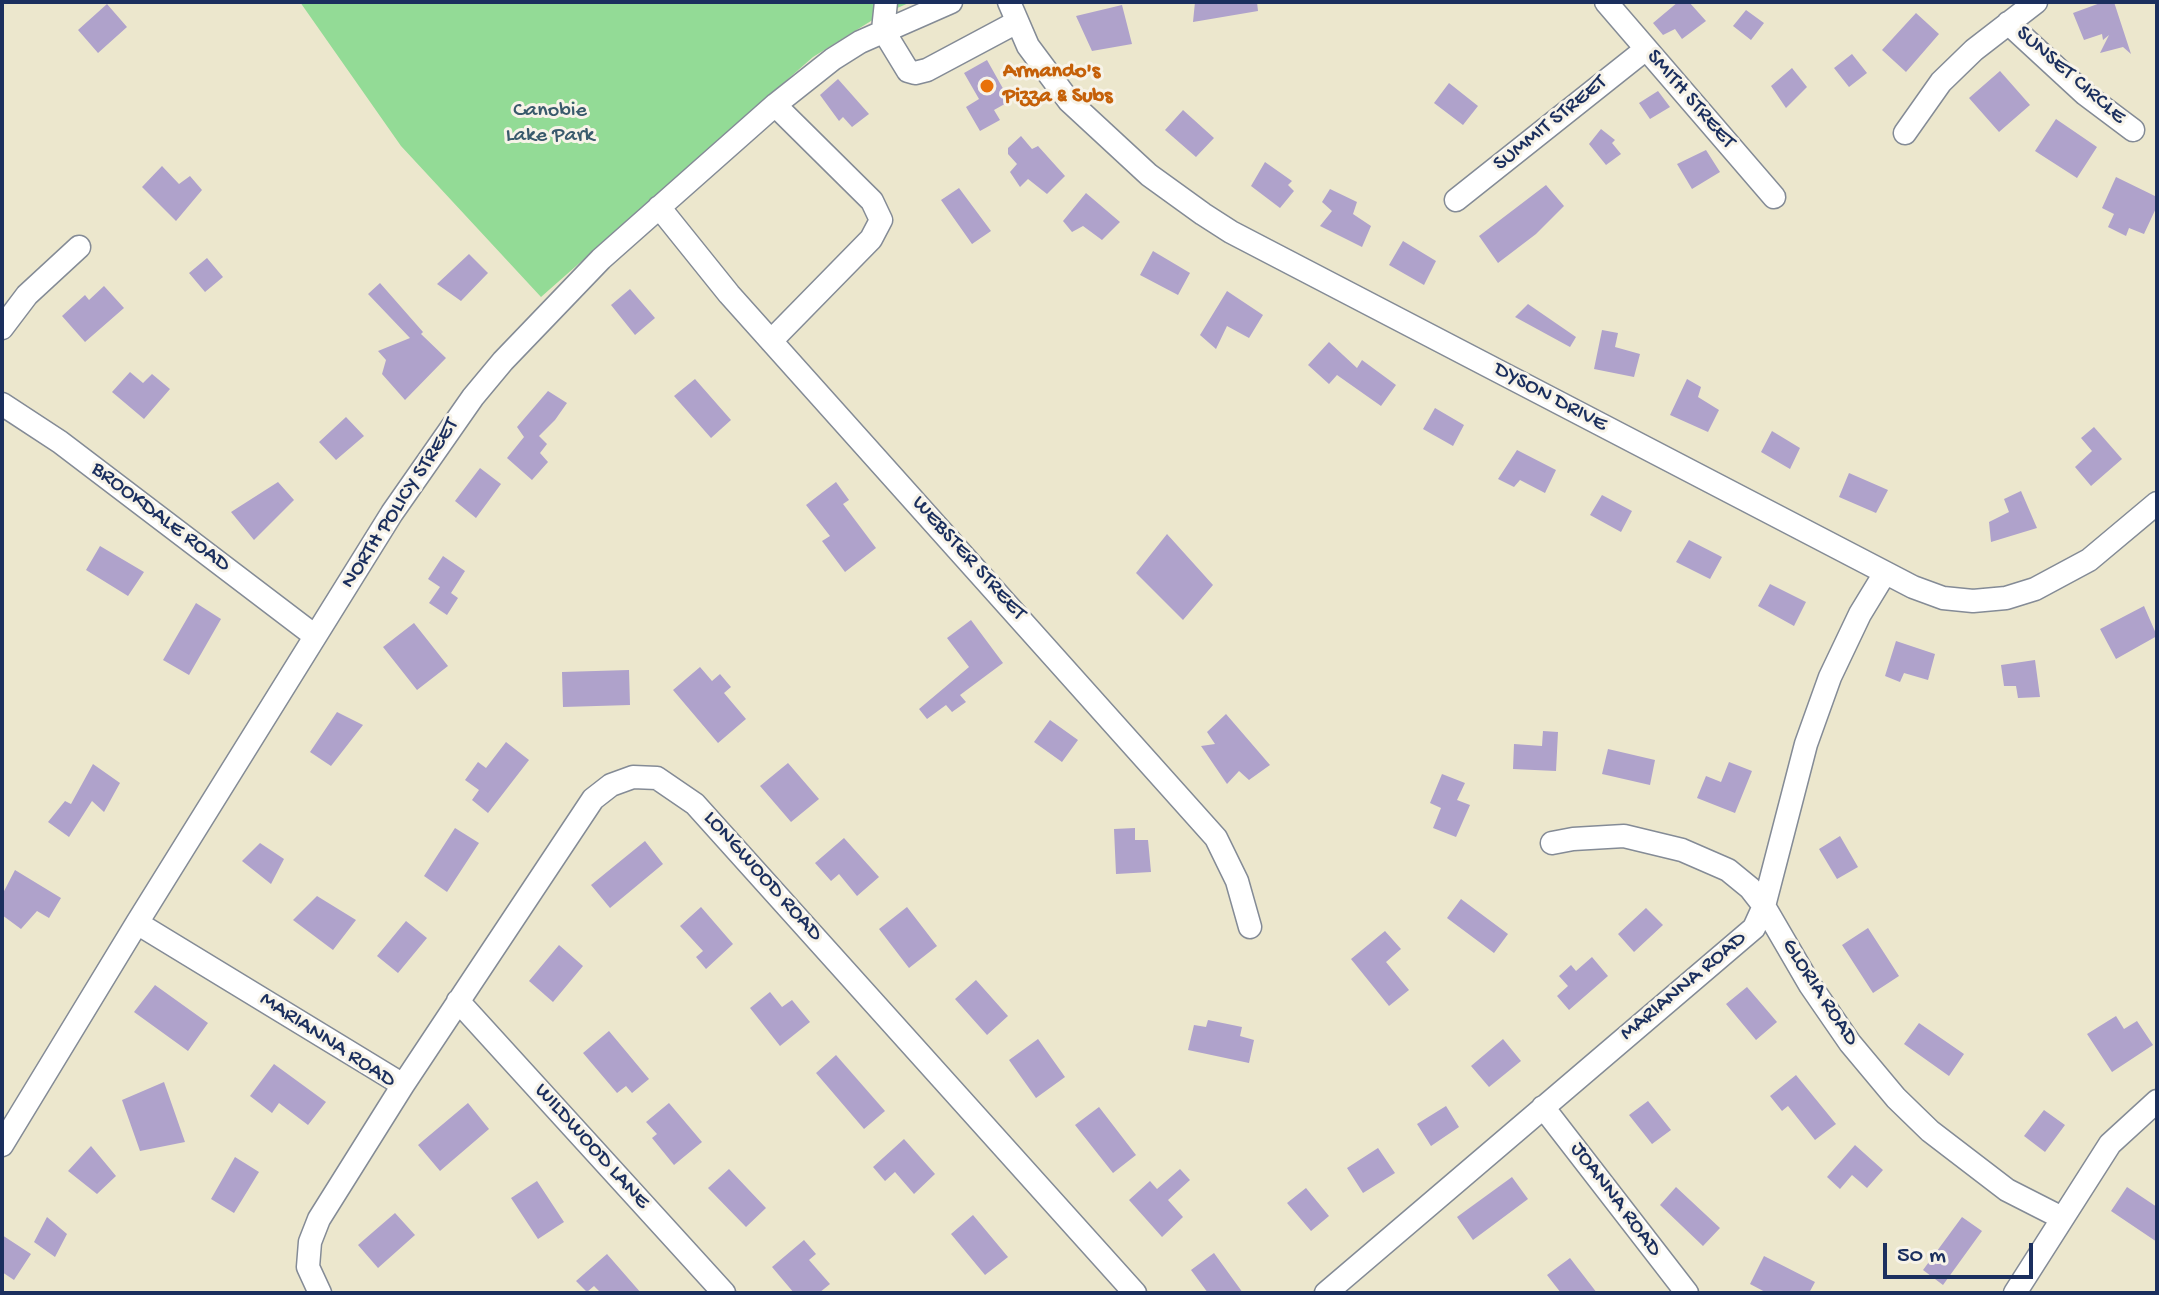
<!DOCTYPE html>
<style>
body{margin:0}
#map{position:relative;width:2159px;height:1295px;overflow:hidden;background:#ece7cd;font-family:"Gochi Hand",sans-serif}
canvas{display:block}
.frame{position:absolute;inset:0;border:4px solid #1b2f5e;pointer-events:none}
.scale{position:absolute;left:1883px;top:1243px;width:150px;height:36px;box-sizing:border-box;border:4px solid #1b2f5e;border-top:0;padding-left:10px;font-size:24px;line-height:28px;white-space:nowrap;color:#1b2f5e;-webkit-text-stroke:6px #f7f3e8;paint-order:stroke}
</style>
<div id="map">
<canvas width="2159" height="1295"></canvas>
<div class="frame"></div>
<div class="scale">50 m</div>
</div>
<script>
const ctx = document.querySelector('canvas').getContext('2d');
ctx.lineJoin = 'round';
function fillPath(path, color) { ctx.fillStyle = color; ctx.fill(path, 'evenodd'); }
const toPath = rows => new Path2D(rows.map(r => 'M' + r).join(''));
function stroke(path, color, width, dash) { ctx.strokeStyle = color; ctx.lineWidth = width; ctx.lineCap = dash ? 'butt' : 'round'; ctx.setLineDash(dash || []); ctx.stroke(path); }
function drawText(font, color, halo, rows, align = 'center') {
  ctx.font = font + ' "Gochi Hand",sans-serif'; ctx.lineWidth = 6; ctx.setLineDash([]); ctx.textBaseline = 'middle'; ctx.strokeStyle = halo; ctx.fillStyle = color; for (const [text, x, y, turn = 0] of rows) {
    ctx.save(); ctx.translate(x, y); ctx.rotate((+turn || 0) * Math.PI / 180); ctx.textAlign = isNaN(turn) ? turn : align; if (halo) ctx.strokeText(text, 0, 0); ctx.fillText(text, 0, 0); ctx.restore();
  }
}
fillPath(toPath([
 [300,2,911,2,879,16,813,57,541,297,401,146]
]), '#93db96');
fillPath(toPath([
 [1195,2,1257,2,1258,11,1193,22],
 [1678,2,1689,2,1706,21,1682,39,1675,29,1663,35,1653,23],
 [2103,2,2114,2,2131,54,2123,47,2100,53,2109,35,2103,40,2102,34,2084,40,2073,13],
 [107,4,127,27,98,53,78,30],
 [1122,5,1132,44,1092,51,1076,16],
 [1746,10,1764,23,1751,40,1733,26],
 [1916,13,1939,34,1906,72,1882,50],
 [1852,54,1867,73,1849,87,1834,68],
 [987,60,1010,101,994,110,1000,120,980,131,966,107,979,99,964,73],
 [1792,68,1807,87,1786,108,1771,86],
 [2000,71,2030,105,1999,132,1969,98],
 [838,79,869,114,852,127,843,117,839,121,820,95],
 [1449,83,1478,106,1463,125,1434,103],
 [1658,91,1670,107,1650,119,1639,103],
 [1183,110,1214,138,1196,157,1165,130],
 [2056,119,2097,147,2077,178,2035,151],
 [1601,129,1615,140,1612,143,1621,154,1606,165,1589,144],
 [1021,136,1032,149,1038,146,1065,176,1047,194,1028,179,1020,187,1010,172,1017,164,1008,154,1008,148],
 [1706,150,1720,172,1692,189,1677,164],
 [1265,162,1292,181,1288,185,1294,191,1280,208,1251,186],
 [162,166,179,184,190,176,202,190,176,221,142,187],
 [2116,177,2157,197,2157,206,2144,234,2129,228,2126,236,2108,227,2114,214,2102,208],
 [1546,185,1564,206,1536,234,1498,263,1479,236],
 [959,188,991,231,972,244,941,200],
 [1330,189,1357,202,1353,214,1371,226,1362,247,1320,226,1332,211,1322,202],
 [1086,193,1120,222,1102,240,1083,226,1072,232,1063,221],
 [1403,241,1436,261,1424,285,1389,265],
 [1153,251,1190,273,1178,295,1140,275],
 [469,254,488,273,461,301,437,284],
 [207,258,223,277,205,292,189,273],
 [380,283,423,332,421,334,446,358,405,400,382,374,386,360,378,351,410,338,368,294],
 [104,286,124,308,85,342,62,316,85,295,89,300],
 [630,289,655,318,635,335,611,305],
 [1227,291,1263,315,1249,338,1227,326,1216,349,1200,335],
 [1528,304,1576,337,1570,347,1515,317],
 [1602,330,1618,333,1615,347,1640,354,1634,377,1594,369],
 [1329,342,1357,368,1362,360,1396,385,1381,406,1337,375,1329,384,1308,365],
 [130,372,143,383,152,374,170,389,144,419,112,392],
 [695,379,731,420,711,438,674,396],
 [1687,379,1701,387,1698,397,1719,410,1708,432,1670,415],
 [548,391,567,403,555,420,539,436,547,444,540,453,548,462,532,480,507,458,524,437,517,427],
 [1435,408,1464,425,1453,446,1423,429],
 [346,417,364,436,336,460,319,442],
 [2094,427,2122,459,2091,486,2075,467,2092,451,2081,438],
 [1772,431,1800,448,1790,469,1761,452],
 [1517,450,1556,470,1545,493,1520,480,1514,487,1498,479],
 [480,468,501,484,476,518,455,501],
 [1849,473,1888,490,1876,513,1839,497],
 [278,482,294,500,254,540,231,512],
 [836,482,849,500,843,504,876,548,845,572,822,541,830,536,806,505],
 [2021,491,2037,528,1991,542,1989,522,2009,512,2004,499],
 [1602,495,1632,511,1621,532,1590,515],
 [1167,534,1213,585,1183,620,1136,573],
 [1689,540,1722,557,1710,579,1676,562],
 [100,546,144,572,128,596,86,570],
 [443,556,465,571,451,593,458,598,447,615,429,603,440,587,428,579],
 [1770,584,1806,602,1794,626,1758,606],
 [196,603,221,619,189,675,163,660],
 [2144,606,2157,636,2116,659,2100,629],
 [971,620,1003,663,960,695,966,702,952,712,946,705,927,719,919,709,969,667,947,638],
 [414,623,448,666,417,690,383,647],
 [1896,641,1935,654,1928,680,1904,673,1900,682,1885,676],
 [2035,660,2040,697,2018,698,2016,686,2004,686,2001,665],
 [700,667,712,681,720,674,731,687,724,693,746,719,718,743,673,690],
 [629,670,630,705,563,707,562,672],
 [337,712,363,725,331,766,310,752],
 [1226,714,1270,765,1249,780,1239,771,1227,784,1201,746,1215,744,1207,732],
 [1050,720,1078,740,1062,762,1034,742],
 [1543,731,1558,732,1556,771,1513,769,1514,744,1542,746],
 [506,742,529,760,488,813,472,800,479,790,465,780,478,762,486,768],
 [1608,749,1655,760,1650,785,1602,774],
 [1729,762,1752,771,1735,813,1697,798,1706,776,1721,782],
 [788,763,819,799,791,822,760,786],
 [93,764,120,783,104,812,92,801,69,837,48,822,65,801,71,804],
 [1442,774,1465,783,1457,800,1470,805,1456,837,1433,828,1441,808,1430,803],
 [455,828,479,843,447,892,424,876],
 [1135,828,1135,840,1148,840,1151,872,1116,874,1114,829],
 [1840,836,1858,867,1837,879,1819,849],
 [844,838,879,877,857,896,839,874,831,881,815,863],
 [645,841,663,864,610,908,591,885],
 [260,843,284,859,271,884,242,861],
 [15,870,61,898,49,918,37,911,21,929,2,915,2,895],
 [317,896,356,920,333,950,293,920],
 [1461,899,1508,934,1494,953,1447,918],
 [701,907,733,944,706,969,696,957,703,951,680,926],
 [907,907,937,946,909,968,879,929],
 [1646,908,1663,925,1634,952,1618,934],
 [406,921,427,938,398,973,377,956],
 [1868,928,1899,976,1873,993,1842,945],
 [1385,931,1401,949,1386,962,1409,990,1389,1006,1351,959],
 [559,945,583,966,553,1002,529,981],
 [1592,957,1608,976,1569,1010,1557,996,1568,986,1559,976,1571,965,1576,971],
 [976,980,1008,1016,987,1035,955,999],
 [155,985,208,1023,188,1051,134,1012],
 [1747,987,1777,1022,1756,1040,1726,1004],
 [770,992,782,1007,792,1000,810,1022,780,1046,750,1008],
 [2116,1016,2124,1029,2137,1021,2153,1045,2112,1072,2087,1034],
 [1208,1020,1242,1027,1240,1036,1254,1040,1249,1063,1188,1050,1194,1025,1206,1027],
 [1919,1023,1964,1054,1949,1076,1904,1044],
 [609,1031,649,1079,632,1093,626,1086,617,1093,583,1053],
 [1038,1039,1065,1077,1036,1098,1009,1060],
 [1503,1039,1521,1061,1489,1087,1471,1066],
 [836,1055,885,1111,864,1129,816,1073],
 [274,1064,326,1102,308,1125,279,1103,272,1113,250,1096],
 [1796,1075,1836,1124,1815,1140,1788,1106,1782,1111,1770,1096],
 [164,1082,185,1142,140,1151,122,1100],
 [1648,1101,1671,1130,1652,1144,1629,1115],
 [468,1103,489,1129,440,1171,418,1145],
 [669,1103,702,1142,674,1165,652,1138,657,1134,646,1122],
 [1446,1106,1459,1127,1431,1146,1417,1124],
 [1099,1107,1136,1155,1113,1173,1075,1125],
 [2044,1110,2065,1125,2045,1152,2024,1136],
 [904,1139,935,1174,914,1194,895,1172,885,1181,873,1167],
 [1855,1145,1883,1170,1867,1188,1852,1175,1840,1189,1827,1177],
 [91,1146,116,1176,97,1194,68,1171],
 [1378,1148,1395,1173,1363,1193,1347,1168],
 [235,1157,259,1172,234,1213,211,1199],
 [729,1169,766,1208,746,1227,708,1188],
 [1180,1169,1190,1180,1168,1200,1183,1217,1162,1237,1129,1200,1150,1181,1157,1189],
 [1512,1177,1528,1199,1473,1240,1457,1217],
 [537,1181,564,1222,538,1239,511,1198],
 [1676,1187,1720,1228,1703,1246,1660,1205],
 [2127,1187,2157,1207,2157,1242,2111,1211],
 [1306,1188,1329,1216,1311,1231,1287,1203],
 [395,1213,415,1235,378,1268,358,1245],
 [973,1215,1008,1257,985,1275,951,1234],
 [47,1217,67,1234,55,1257,34,1242],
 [1962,1217,1982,1231,1943,1285,1923,1270],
 [2,1235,31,1254,14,1280,2,1272],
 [804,1240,816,1254,809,1260,830,1284,819,1293,794,1293,772,1267],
 [1214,1253,1243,1293,1208,1293,1191,1270],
 [607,1254,641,1293,601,1293,594,1286,587,1292,576,1281],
 [1764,1256,1815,1282,1809,1293,1767,1293,1750,1284],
 [1570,1258,1597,1293,1561,1293,1547,1275]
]), '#afa2cb');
const minor = toPath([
 [886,2,883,30,908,71,915,73,927,70,1017,22],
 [1009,2,1028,46,1069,101,1149,175,1203,214,1231,232,1913,587,1943,598,1973,601,2006,598,2035,589,2089,560,2157,503],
 [1606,2,1774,197],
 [2008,23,2085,94,2133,130],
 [1905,133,1941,82,1974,50,2036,2],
 [1456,200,1646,49],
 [659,207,729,294,1216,838,1237,881,1250,927],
 [2,328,27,295,79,247],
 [771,341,871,239,881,220,872,201,775,105],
 [2,404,60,442,315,636],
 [1552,843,1573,839,1624,836,1682,850,1728,870,1750,888,1764,906,1810,985,1850,1043,1896,1098,1930,1131,2007,1190,2062,1218],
 [137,923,403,1085,319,1219,310,1242,308,1267,320,1293],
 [458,1001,724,1293],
 [403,1085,593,799,611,785,633,777,657,778,695,804,1135,1293],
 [1543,1107,1687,1293],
 [2,1145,137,923,392,513,473,397,503,361,601,259,775,105,833,59,860,42,951,2],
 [1326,1293,1754,928,1764,906,1806,744,1830,677,1860,614,1885,573],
 [2015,1293,2110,1144,2157,1101]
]);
stroke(minor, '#848b96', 25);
stroke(minor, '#fff', 22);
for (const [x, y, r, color] of [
 [987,86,8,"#e8710a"]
]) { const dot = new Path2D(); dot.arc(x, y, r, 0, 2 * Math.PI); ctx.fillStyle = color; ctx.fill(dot); stroke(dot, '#f7f3e8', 3); }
drawText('bold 22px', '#c56008', '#f7f3e8', [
 ["Armando's",1003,73],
 ["Pizza & Subs",1003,98]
], 'left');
drawText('22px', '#1b2f5e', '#f7f3e8', [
 ["SUNSET CIRCLE",2070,76,41],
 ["SMITH STREET",1690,100,49],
 ["SUMMIT STREET",1551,124,-39],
 ["DYSON DRIVE",1550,398,28],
 ["NORTH POLICY STREET",401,504,-57],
 ["BROOKDALE ROAD",160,518,37],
 ["WEBSTER STREET",968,559,48],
 ["LONGWOOD ROAD",762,877,48],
 ["MARIANNA ROAD",1684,987,-40],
 ["GLORIA ROAD",1819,993,57],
 ["MARIANNA ROAD",327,1041,33],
 ["WILDWOOD LANE",591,1147,48],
 ["JOANNA ROAD",1615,1200,53]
]);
drawText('22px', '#395a6c', '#f7f3e8', [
 ["Canobie",550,112],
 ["Lake Park",550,137]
]);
</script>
